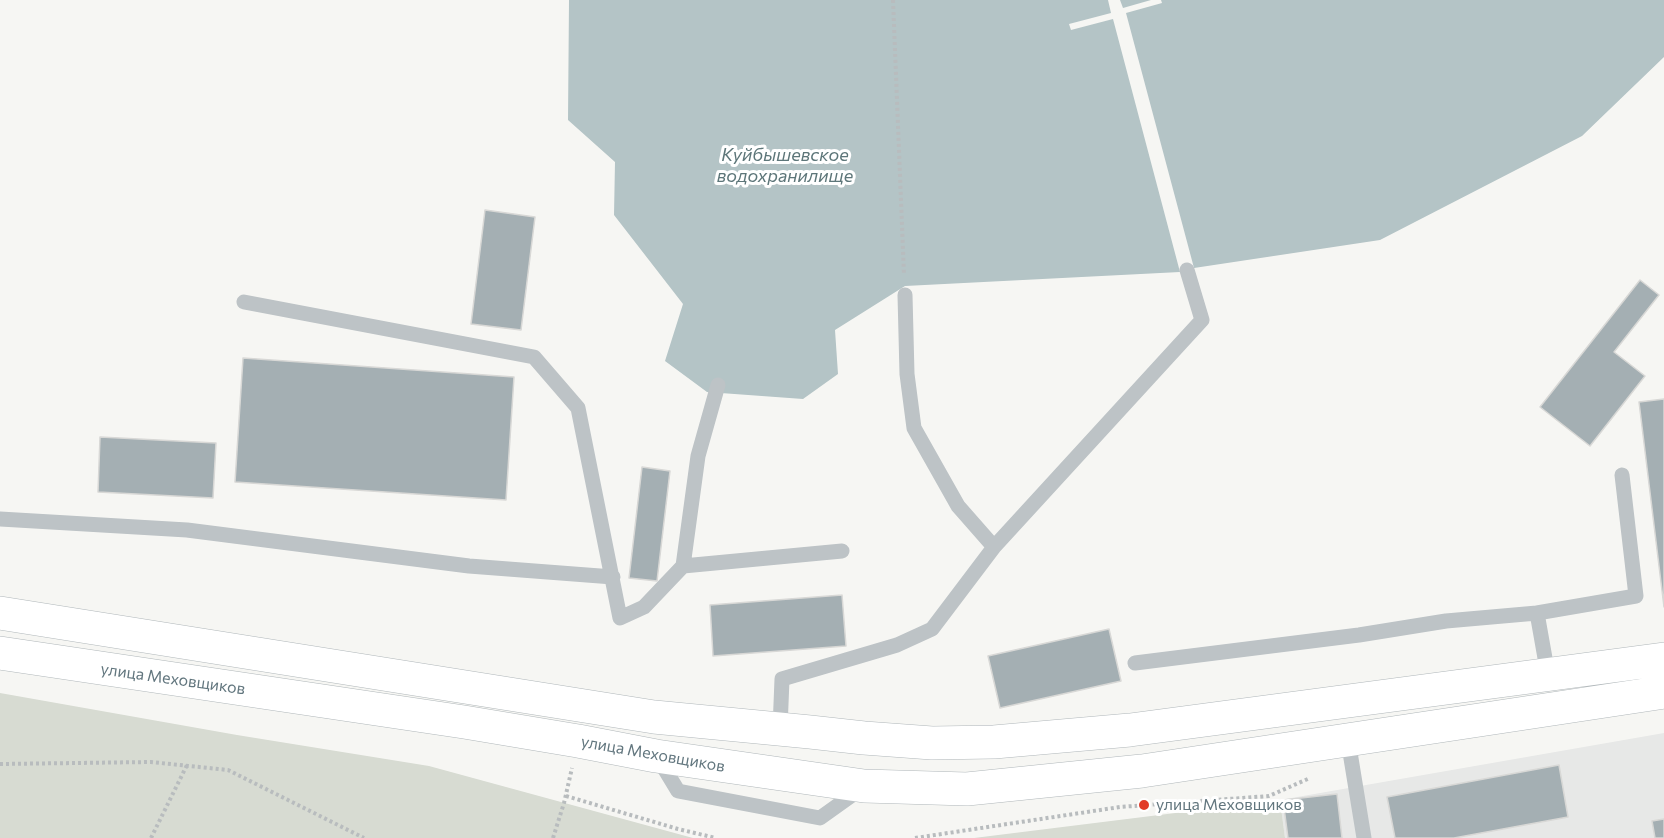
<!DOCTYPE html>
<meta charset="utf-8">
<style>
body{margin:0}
canvas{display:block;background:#f6f6f3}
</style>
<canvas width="1664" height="838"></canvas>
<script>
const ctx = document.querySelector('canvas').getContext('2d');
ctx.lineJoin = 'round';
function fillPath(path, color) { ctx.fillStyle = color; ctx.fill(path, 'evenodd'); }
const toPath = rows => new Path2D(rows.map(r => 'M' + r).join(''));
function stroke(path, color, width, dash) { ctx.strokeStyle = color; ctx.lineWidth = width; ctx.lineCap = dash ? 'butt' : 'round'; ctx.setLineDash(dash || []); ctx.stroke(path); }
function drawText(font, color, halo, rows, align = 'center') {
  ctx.font = font + ' Commissioner,sans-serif'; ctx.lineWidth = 6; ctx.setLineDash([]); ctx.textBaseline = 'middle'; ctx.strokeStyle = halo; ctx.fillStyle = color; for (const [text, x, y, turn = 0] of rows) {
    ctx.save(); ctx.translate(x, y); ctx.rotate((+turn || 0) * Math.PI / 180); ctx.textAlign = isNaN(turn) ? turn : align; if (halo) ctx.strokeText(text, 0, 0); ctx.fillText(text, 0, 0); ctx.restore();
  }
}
fillPath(toPath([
 [1664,733,1664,838,1285,838,1280,800]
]), '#e7e8e7');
fillPath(toPath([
 [0,693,237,735,429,766,693,838,0,838],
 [1280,800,1285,838,974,838]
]), '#d7dbd2');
fillPath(toPath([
 [569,0,1664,0,1664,57,1582,136,1380,240,1194,268,1180,272,905,286,835,330,838,374,803,399,707,392,665,361,683,304,614,215,615,162,568,120]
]), '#b4c4c6');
fillPath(toPath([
 [1108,0,1120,0,1123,8,1151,0,1161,0,1162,3,1126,13,1194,268,1180,272,1113,19,1071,30,1069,24,1111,13]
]), '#f6f6f3');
const building = toPath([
 [485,210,535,217,521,330,471,324,485,210],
 [1640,280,1659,295,1614,352,1645,376,1590,446,1540,407,1640,280],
 [243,358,514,377,506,500,235,482,243,358],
 [1664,399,1664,607,1639,402,1664,399],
 [100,437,216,443,213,498,98,492,100,437],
 [642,467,670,471,657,581,629,578,642,467],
 [842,595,846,646,713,656,710,605,842,595],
 [1109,629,1121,681,1000,708,988,656,1109,629],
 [1559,765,1568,817,1454,838,1395,838,1387,797,1559,765],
 [1337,794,1342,838,1288,838,1283,800,1337,794],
 [1664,819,1664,838,1655,838,1652,821,1664,819]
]);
fillPath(building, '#a4afb3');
stroke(building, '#d8d8d6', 1.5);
const secondary = toPath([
 [0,613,654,717,810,732,864,738,932,743,994,742,1130,730,1664,659],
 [0,653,464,722,578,741,656,756,864,786,967,789,1142,771,1664,692]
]);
stroke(secondary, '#b0b7ba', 34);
stroke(toPath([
 [893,0,904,275],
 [0,764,151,762,228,770,364,838],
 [566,796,678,829,716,838],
 [151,838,187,765],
 [553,838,564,803,572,768],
 [915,838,1120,807,1269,796,1310,778]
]), '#b8bcbe', 4, [3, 3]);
stroke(toPath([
 [905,295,907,374,914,428,958,506,994,547],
 [244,302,534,357,578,408,620,618,644,607,683,566,842,551],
 [0,519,187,530,469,566,613,577],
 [683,566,698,456,718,385],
 [1537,613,1548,675],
 [1135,663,1359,635,1446,621,1537,613,1636,596,1622,475],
 [780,729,782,679,897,645,932,629,994,547,1202,320,1187,270],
 [1348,740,1364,838],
 [658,758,678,791,820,818,862,788]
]), '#bdc3c6', 15);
stroke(secondary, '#fff', 33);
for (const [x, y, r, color] of [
 [1144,805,6,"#e13b28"]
]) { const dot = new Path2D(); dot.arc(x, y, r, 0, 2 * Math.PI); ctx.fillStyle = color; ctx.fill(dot); stroke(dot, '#fff', 2); }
drawText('16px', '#62767e', '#fff', [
 ["улица Меховщиков",173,679,8],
 ["улица Меховщиков",653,754,10]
]);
drawText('16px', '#62767e', '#fff', [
 ["улица Меховщиков",1156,805]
], 'left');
drawText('italic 18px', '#5d7679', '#fff', [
 ["Куйбышевское",785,155],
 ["водохранилище",785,176]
]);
</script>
